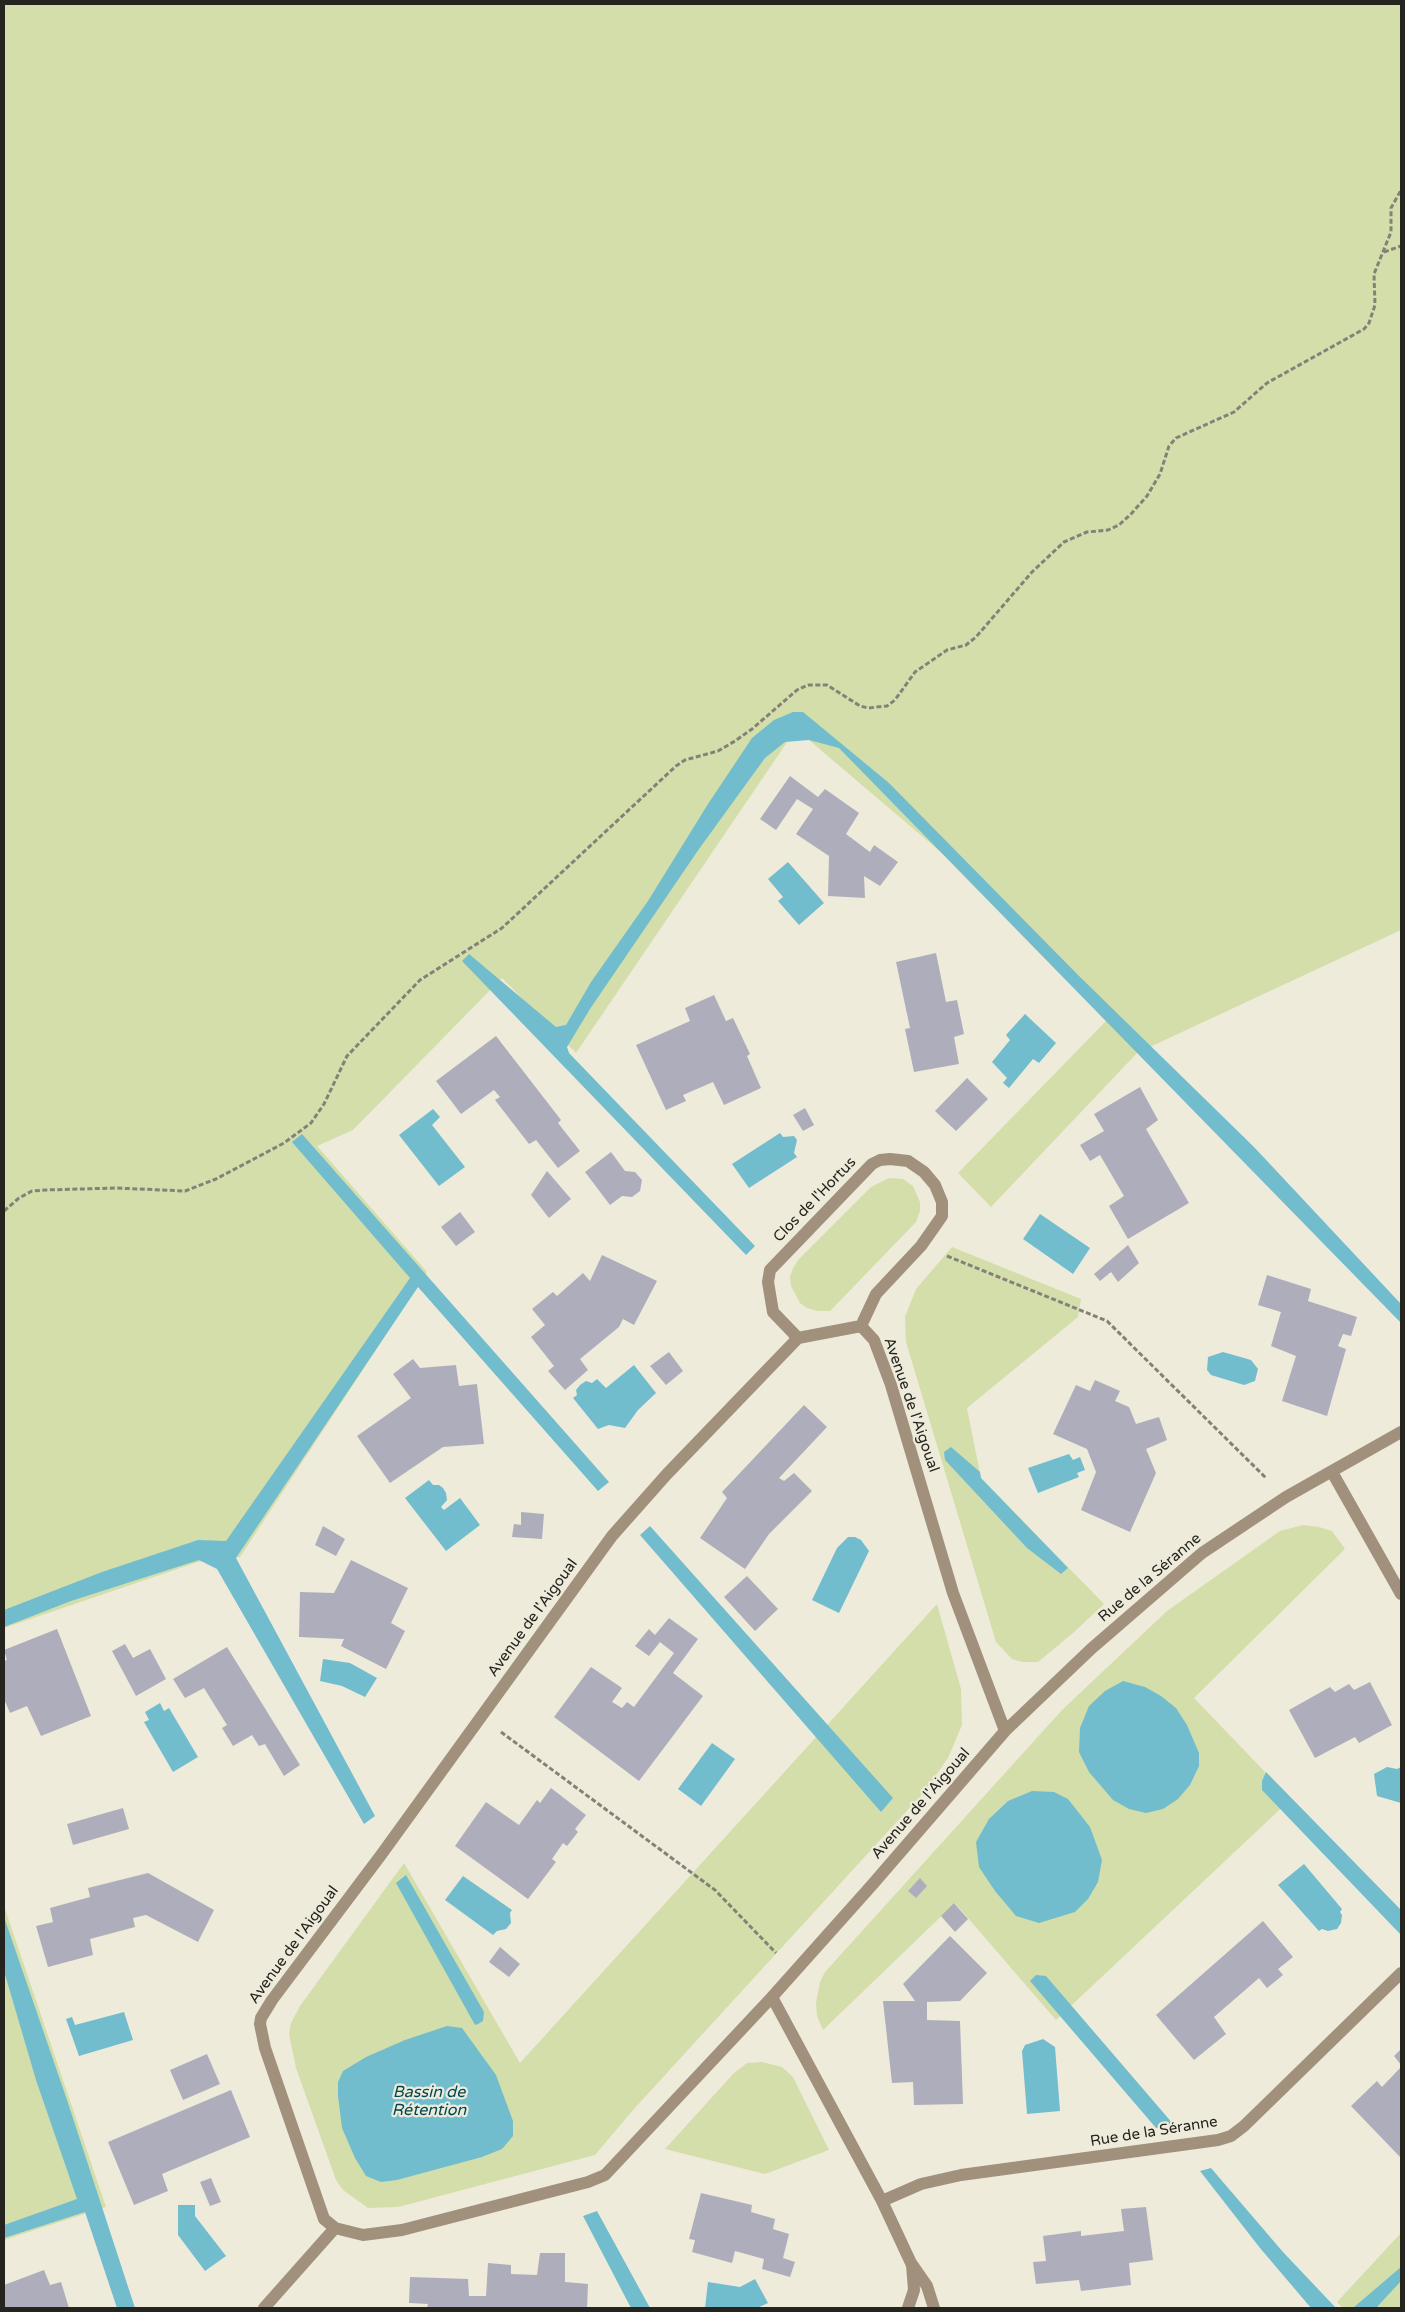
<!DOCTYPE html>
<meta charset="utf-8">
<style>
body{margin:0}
#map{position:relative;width:1405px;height:2312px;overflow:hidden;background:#eeebdb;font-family:"Varela Round",sans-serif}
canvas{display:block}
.frame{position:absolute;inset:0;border:5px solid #25241e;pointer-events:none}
</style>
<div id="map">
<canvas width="1405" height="2312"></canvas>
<div class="frame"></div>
</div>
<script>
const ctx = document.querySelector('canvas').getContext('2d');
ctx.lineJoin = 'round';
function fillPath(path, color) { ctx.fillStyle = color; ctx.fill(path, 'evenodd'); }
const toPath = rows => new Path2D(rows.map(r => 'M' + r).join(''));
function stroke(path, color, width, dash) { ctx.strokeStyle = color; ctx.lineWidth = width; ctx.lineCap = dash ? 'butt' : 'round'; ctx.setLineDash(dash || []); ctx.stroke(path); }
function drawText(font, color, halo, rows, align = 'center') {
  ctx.font = font + ' "Varela Round",sans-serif'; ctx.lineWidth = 4.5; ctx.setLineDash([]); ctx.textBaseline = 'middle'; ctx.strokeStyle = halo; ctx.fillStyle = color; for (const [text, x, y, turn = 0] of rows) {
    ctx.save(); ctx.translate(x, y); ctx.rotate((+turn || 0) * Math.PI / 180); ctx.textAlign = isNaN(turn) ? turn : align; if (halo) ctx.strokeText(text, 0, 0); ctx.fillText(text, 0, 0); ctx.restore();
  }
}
fillPath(toPath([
 [4,4,1401,4,1401,930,1137,1053,991,1207,958,1173,1106,1021,943,854,796,729,576,1053,502,978,353,1130,317,1146,427,1272,240,1557,198,1562,4,1628],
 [889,1178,903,1179,913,1186,920,1202,920,1211,916,1222,833,1308,830,1311,817,1311,807,1308,800,1303,791,1286,790,1277,793,1268,799,1259,871,1187],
 [952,1247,1081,1299,1078,1317,967,1408,981,1478,1104,1604,1073,1633,1038,1662,1022,1662,1012,1659,996,1642,906,1342,905,1317,916,1289],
 [1303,1525,1319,1527,1332,1531,1345,1549,1194,1698,1291,1799,1056,2020,955,1903,823,2030,817,2016,816,2003,820,1982,825,1972,1062,1710,1167,1611,1280,1531],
 [937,1604,961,1689,962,1725,948,1758,925,1791,633,2110,595,2155,398,2207,368,2208,343,2190,336,2180,296,2068,289,2034,291,2023,300,2006,404,1863,520,2063],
 [4,1906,106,2207,4,2240],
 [762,2062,782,2067,793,2077,829,2150,765,2174,665,2149,734,2073,747,2063],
 [1401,2233,1401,2308,1343,2308,1337,2302]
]), '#d4deaa');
fillPath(toPath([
 [793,712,803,712,889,783,1078,975,1254,1147,1401,1304,1401,1323,839,748,809,740,785,742,765,758,699,849,590,1009,567,1047,569,1053,755,1246,746,1255,462,961,469,954,556,1027,566,1025,591,982,648,901,708,804,752,738,774,720],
 [788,862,824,903,799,925,778,901,783,897,768,879],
 [1025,1014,1056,1043,1039,1063,1033,1059,1009,1088,1003,1083,1007,1078,992,1062,1010,1040,1006,1035],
 [433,1109,440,1117,432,1125,465,1167,439,1186,399,1135],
 [780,1133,783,1137,794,1136,797,1140,794,1153,797,1157,749,1188,732,1164],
 [302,1134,609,1482,598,1491,418,1287,236,1558,375,1816,364,1824,217,1569,199,1560,71,1601,4,1627,4,1610,102,1572,198,1540,226,1541,410,1278,292,1142],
 [1040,1214,1090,1248,1073,1274,1023,1239],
 [1223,1352,1251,1360,1258,1369,1255,1381,1244,1385,1211,1375,1207,1370,1208,1357],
 [634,1365,656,1393,638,1410,625,1428,609,1425,598,1429,573,1398,577,1395,576,1390,580,1385,586,1381,592,1383,597,1379,606,1388],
 [951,1447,980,1472,981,1478,1068,1568,1061,1574,1027,1548,945,1460,944,1452],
 [1069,1454,1073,1460,1080,1457,1085,1470,1077,1473,1079,1477,1038,1493,1028,1468],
 [429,1480,433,1485,439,1485,443,1488,446,1493,447,1500,441,1507,444,1510,460,1498,480,1525,446,1551,405,1498],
 [650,1526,893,1798,881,1812,640,1535],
 [848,1537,855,1537,861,1540,869,1551,839,1613,812,1600,837,1548],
 [323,1659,350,1663,377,1678,365,1697,342,1686,320,1681],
 [1123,1681,1145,1687,1161,1696,1176,1708,1187,1725,1199,1753,1199,1766,1190,1785,1178,1799,1163,1809,1146,1813,1129,1809,1113,1800,1089,1772,1079,1752,1080,1728,1089,1706,1105,1691],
 [160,1703,164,1711,169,1708,198,1757,173,1772,144,1722,149,1720,145,1712],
 [712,1743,735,1759,701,1806,678,1789],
 [1387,1767,1397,1769,1401,1767,1401,1803,1377,1796,1374,1774],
 [1266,1772,1401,1910,1401,1935,1262,1790,1262,1781],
 [1032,1791,1054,1792,1068,1799,1090,1827,1102,1860,1098,1882,1088,1899,1075,1912,1039,1923,1016,1916,995,1891,979,1867,976,1842,989,1819,1008,1801],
 [1304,1864,1342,1909,1340,1912,1342,1915,1341,1923,1337,1929,1328,1931,1322,1929,1319,1931,1278,1885],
 [406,1875,484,2012,483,2021,478,2024,475,2025,396,1883],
 [463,1876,512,1910,510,1913,511,1923,506,1929,497,1931,493,1935,445,1900],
 [4,1917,67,2100,135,2308,117,2308,85,2212,4,2238,4,2225,77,2199,36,2080,4,1971],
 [1036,1975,1046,1976,1174,2125,1156,2128,1030,1981],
 [124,2012,133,2040,79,2056,66,2019,72,2017,75,2025],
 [447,2026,462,2028,496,2075,513,2121,513,2136,502,2149,482,2157,397,2180,381,2182,366,2176,355,2158,342,2128,338,2096,338,2082,343,2071,366,2057,405,2040],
 [1043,2039,1055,2047,1060,2111,1027,2114,1022,2051,1025,2045],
 [1211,2168,1283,2252,1336,2308,1311,2308,1260,2248,1200,2171],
 [178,2205,195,2205,195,2216,226,2256,205,2271,178,2235],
 [597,2211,650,2308,631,2308,583,2216],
 [1401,2267,1401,2281,1376,2308,1353,2308],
 [755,2279,768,2303,757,2308,705,2308,708,2282,740,2287]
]), '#71bdce');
fillPath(toPath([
 [790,776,818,797,825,789,859,813,846,834,870,852,874,845,898,862,880,886,864,876,865,898,828,896,829,856,796,834,813,809,797,799,776,830,760,819],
 [936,953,946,1002,957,1000,964,1034,954,1037,959,1064,914,1072,905,1029,910,1028,896,962],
 [714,995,726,1021,733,1018,750,1054,747,1056,761,1088,724,1105,713,1082,683,1095,686,1101,666,1110,636,1045,690,1021,685,1008],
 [496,1036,561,1120,558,1123,580,1151,558,1168,536,1140,529,1144,495,1100,500,1097,494,1090,461,1114,436,1081],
 [967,1078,988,1099,956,1131,935,1111],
 [1140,1087,1158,1120,1146,1129,1189,1203,1128,1239,1109,1206,1124,1196,1100,1155,1090,1161,1080,1145,1104,1131,1094,1114],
 [805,1108,814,1125,803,1131,793,1115],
 [611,1152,625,1171,635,1172,642,1180,640,1191,632,1197,622,1196,610,1205,585,1172],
 [547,1171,571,1199,549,1218,531,1195],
 [460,1212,475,1232,456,1246,441,1227],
 [1128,1245,1139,1263,1118,1282,1111,1272,1100,1281,1094,1274],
 [602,1255,657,1281,634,1325,623,1319,619,1327,580,1359,588,1370,565,1390,548,1371,554,1366,531,1337,545,1325,532,1309,553,1292,557,1296,583,1273,590,1281],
 [1267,1275,1311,1289,1308,1301,1357,1317,1351,1336,1343,1334,1338,1346,1346,1349,1327,1416,1282,1401,1296,1356,1271,1346,1281,1312,1258,1305],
 [669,1352,683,1371,666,1385,650,1366],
 [413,1359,420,1368,456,1365,459,1386,477,1384,484,1444,443,1447,390,1483,357,1436,411,1398,393,1374],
 [1095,1380,1120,1391,1115,1401,1129,1407,1136,1424,1159,1417,1167,1440,1146,1449,1156,1473,1130,1532,1081,1510,1096,1472,1087,1449,1053,1434,1076,1385,1090,1391],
 [804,1405,827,1427,779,1478,784,1481,794,1473,812,1491,769,1534,745,1569,700,1538,727,1498,722,1492],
 [521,1512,544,1514,542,1539,512,1537,514,1524,521,1525],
 [323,1526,345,1539,336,1556,315,1545],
 [351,1560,408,1588,391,1623,405,1631,386,1669,341,1646,344,1639,299,1637,300,1592,334,1593],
 [747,1576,778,1609,755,1631,724,1597],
 [669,1618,698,1639,673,1673,703,1696,639,1781,554,1717,591,1667,622,1688,612,1702,622,1708,627,1702,634,1707,674,1653,660,1642,649,1656,635,1646,649,1629,655,1635],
 [57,1629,91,1716,41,1736,27,1706,10,1713,4,1699,4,1661,7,1660,4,1650],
 [125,1644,133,1658,150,1649,166,1679,136,1696,112,1651],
 [227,1647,300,1765,284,1776,265,1744,259,1746,252,1735,233,1746,222,1728,227,1725,204,1688,185,1698,173,1679],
 [1370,1682,1392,1725,1359,1743,1355,1737,1315,1758,1289,1710,1330,1687,1335,1692,1349,1684,1354,1690],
 [551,1788,586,1815,575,1829,578,1832,567,1846,563,1843,552,1859,556,1862,528,1899,455,1846,486,1802,519,1825,537,1800,540,1803],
 [123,1808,129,1829,73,1845,67,1824],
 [148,1873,214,1910,198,1942,146,1915,133,1918,135,1927,90,1939,93,1955,48,1967,36,1926,53,1922,50,1908,90,1897,88,1888],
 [920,1878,927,1886,916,1898,908,1891],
 [954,1903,968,1919,955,1932,941,1916],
 [1263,1921,1293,1957,1278,1969,1283,1975,1267,1988,1259,1978,1214,2017,1226,2034,1194,2060,1156,2015],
 [950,1936,987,1973,960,2001,927,2002,927,2020,960,2021,963,2104,914,2105,913,2082,892,2083,883,2001,915,2001,903,1984],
 [500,1947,520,1964,509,1977,489,1962],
 [1401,2049,1401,2065,1394,2056],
 [207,2054,220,2084,183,2100,170,2070],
 [1401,2067,1401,2158,1351,2106,1377,2081,1382,2087],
 [231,2090,250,2137,162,2174,168,2191,134,2205,108,2142],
 [211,2178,221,2202,210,2206,200,2182],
 [701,2193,752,2205,751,2212,775,2219,773,2229,789,2234,783,2258,795,2262,790,2277,762,2269,764,2259,735,2251,732,2263,692,2252,695,2240,689,2239],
 [1146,2207,1153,2260,1129,2263,1131,2285,1081,2291,1079,2280,1036,2284,1033,2262,1046,2261,1043,2236,1081,2231,1081,2236,1124,2231,1121,2209],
 [540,2253,565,2253,565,2282,588,2284,587,2308,427,2308,428,2304,409,2303,410,2277,468,2279,469,2296,486,2296,488,2263,511,2265,511,2274,537,2275],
 [44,2270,50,2285,61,2282,69,2308,4,2308,4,2285]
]), '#aeadbc');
stroke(toPath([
 [1384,252,1401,246],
 [4,1211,19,1198,32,1191,45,1190,116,1188,185,1191,216,1179,284,1143,311,1123,324,1104,347,1056,420,980,502,928,676,766,685,760,718,751,735,741,752,729,797,690,808,685,827,685,860,706,868,708,887,706,895,700,915,672,947,650,966,645,976,637,1032,572,1064,542,1087,532,1108,530,1119,525,1131,514,1147,496,1160,474,1169,446,1176,438,1234,412,1267,383,1364,329,1369,323,1375,305,1374,274,1391,232,1391,208,1401,190],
 [947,1256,1107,1321,1266,1478],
 [501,1732,715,1890,776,1953]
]), '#848278', 3, [5, 2.5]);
stroke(toPath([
 [798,1338,773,1312,768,1282,770,1270,872,1164,880,1160,890,1159,908,1161,924,1172,935,1185,942,1202,942,1216,921,1246,876,1294,861,1326],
 [1332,1472,1401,1594],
 [1005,1731,1091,1649,1202,1553,1286,1497,1401,1432],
 [772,1997,605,2175,588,2182,402,2230,363,2235,335,2228,324,2219,265,2048,260,2024,261,2018,272,2000,381,1855,612,1536,667,1474,798,1338,861,1326,874,1340,891,1385,953,1593,1005,1731,872,1885,772,1997,882,2201,911,2263,927,2286,934,2308],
 [882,2201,921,2184,961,2175,1218,2140,1231,2136,1244,2126,1401,1973],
 [264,2308,335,2228],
 [908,2308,914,2290,912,2265]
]), '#a1907c', 12);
drawText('15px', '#25241e', '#eeebdb', [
 ["Clos de l'Hortus",815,1200,-46],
 ["Avenue de l'Aigoual",911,1405,71],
 ["Rue de la Séranne",1150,1578,-40],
 ["Avenue de l'Aigoual",533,1618,-54],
 ["Avenue de l'Aigoual",921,1804,-49],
 ["Avenue de l'Aigoual",294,1945,-54],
 ["Rue de la Séranne",1154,2132,-9]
]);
drawText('italic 16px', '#004753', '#eeebdb', [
 ["Bassin de",429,2093],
 ["Rétention",429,2111]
]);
</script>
